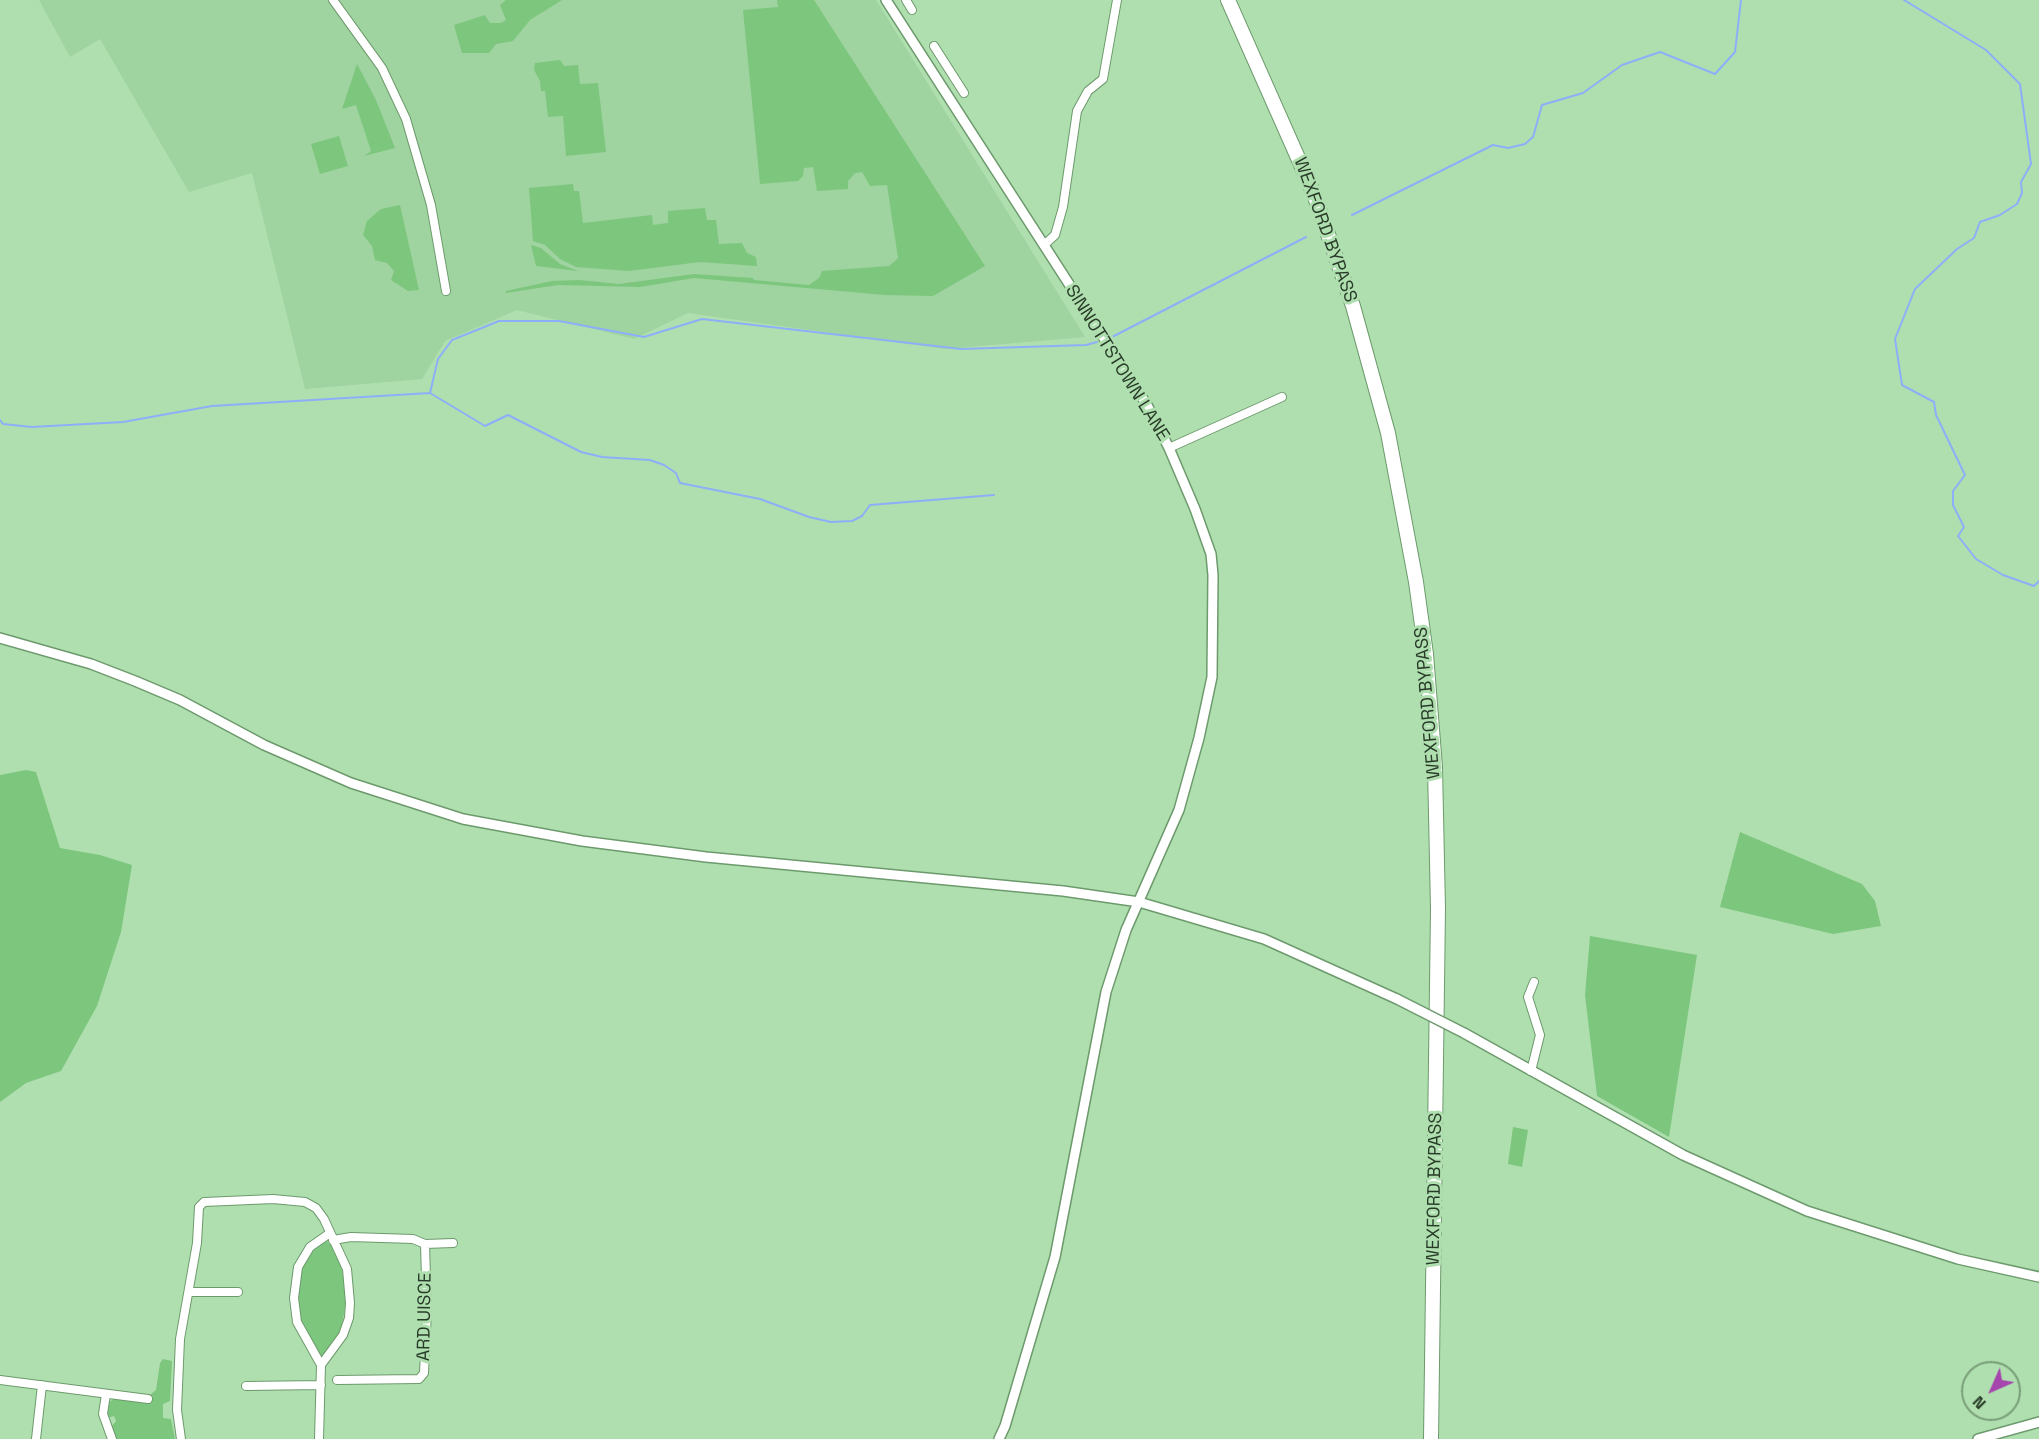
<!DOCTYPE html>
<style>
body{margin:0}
#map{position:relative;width:2039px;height:1439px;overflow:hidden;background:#afdfaf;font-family:"Space Grotesk",sans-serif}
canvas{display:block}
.north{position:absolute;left:1961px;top:1361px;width:60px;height:60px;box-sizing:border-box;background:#afdfaf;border:2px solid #799d79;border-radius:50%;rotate:225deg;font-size:16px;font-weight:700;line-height:24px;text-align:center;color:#283b28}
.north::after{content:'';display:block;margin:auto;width:21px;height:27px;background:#a545ad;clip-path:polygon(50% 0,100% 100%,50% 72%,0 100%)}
</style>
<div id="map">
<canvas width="2039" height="1439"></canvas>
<div class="north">N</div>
</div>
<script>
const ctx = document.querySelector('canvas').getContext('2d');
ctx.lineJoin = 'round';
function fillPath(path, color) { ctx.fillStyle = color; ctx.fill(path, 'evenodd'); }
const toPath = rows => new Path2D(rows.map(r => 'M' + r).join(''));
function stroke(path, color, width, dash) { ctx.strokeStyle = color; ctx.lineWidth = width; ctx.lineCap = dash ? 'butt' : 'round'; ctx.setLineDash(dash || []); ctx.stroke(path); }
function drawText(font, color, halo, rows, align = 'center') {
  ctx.font = font + ' "Space Grotesk",sans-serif'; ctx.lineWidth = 6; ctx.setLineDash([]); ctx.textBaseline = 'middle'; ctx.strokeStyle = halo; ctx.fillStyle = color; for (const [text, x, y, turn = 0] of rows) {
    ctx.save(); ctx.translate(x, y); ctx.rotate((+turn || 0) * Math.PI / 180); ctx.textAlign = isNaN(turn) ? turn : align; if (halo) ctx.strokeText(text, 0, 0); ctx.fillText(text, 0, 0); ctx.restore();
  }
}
fillPath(toPath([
 [39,0,876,0,1085,337,945,349,688,313,634,339,517,310,445,341,422,379,305,389,252,173,189,192,100,39,70,57]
]), '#9fd39f');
fillPath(toPath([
 [506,0,562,0,530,20,513,41,496,44,489,53,462,53,454,25,485,15,490,23,501,23,506,20,500,5],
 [777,0,814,0,985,266,933,296,885,295,694,278,640,287,558,285,506,293,506,291,552,281,579,280,619,284,694,274,753,278,754,280,809,285,819,278,822,271,889,266,894,262,898,258,887,185,870,186,862,172,855,173,848,181,848,189,817,191,813,167,804,168,803,176,798,181,760,184,743,10,778,7],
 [560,60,564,66,578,65,580,84,598,83,606,152,566,156,563,116,548,117,545,91,541,91,540,81,534,70,535,63],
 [357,64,376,100,395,148,364,156,371,151,356,105,342,109],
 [339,136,348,166,320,174,311,144],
 [573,184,574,191,579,191,583,223,652,215,653,225,668,223,668,211,705,208,707,220,716,220,719,244,742,243,747,253,756,257,757,266,700,262,629,271,576,267,560,259,545,245,533,241,529,188],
 [400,205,419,290,408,291,391,280,394,271,387,263,375,260,372,246,363,235,367,221,381,209],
 [531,245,541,248,560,264,578,271,536,266],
 [26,770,36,772,60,848,100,855,132,865,121,932,97,1006,61,1071,26,1083,0,1102,0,775],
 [1740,832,1862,884,1875,901,1881,926,1833,934,1720,907],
 [1590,936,1697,955,1669,1137,1597,1096,1585,995],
 [1513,1127,1528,1130,1522,1167,1508,1164],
 [327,1241,333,1247,341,1265,347,1297,341,1330,334,1344,323,1356,318,1353,301,1321,298,1295,301,1273,307,1258,313,1247],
 [163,1359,172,1361,170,1401,163,1404,163,1418,171,1419,175,1439,116,1439,112,1426,116,1421,114,1416,108,1418,108,1403,115,1398,149,1402,149,1396,156,1390,160,1363]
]), '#7dc67e');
stroke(toPath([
 [1904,0,1986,50,2020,84,2031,164,2021,182,2022,193,2017,204,2000,215,1980,222,1974,238,1957,249,1915,289,1895,339,1902,385,1934,402,1936,415,1965,475,1953,491,1953,505,1964,527,1958,536,1976,559,2003,575,2034,586,2039,581],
 [1352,215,1493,145,1508,148,1525,144,1533,137,1542,105,1583,93,1622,65,1660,52,1715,74,1735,52,1741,0],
 [1112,337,1306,237],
 [430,393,485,426,508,415,581,452,602,457,650,460,664,465,676,473,680,483,760,499,809,517,831,522,852,521,862,516,870,505,994,495],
 [0,420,3,424,32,427,123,422,212,406,430,393,438,359,452,340,499,321,559,321,644,337,702,319,961,349,1086,345,1097,342]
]), '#8daff8', 2);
const minor = toPath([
 [333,0,382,68,406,119,431,205,446,291],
 [906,0,912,10],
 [934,46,964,93],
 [1044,245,1055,235,1063,207,1077,111,1088,91,1103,79,1117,0],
 [1169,448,1282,397],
 [1531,1071,1540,1035,1528,997,1534,982],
 [333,1240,351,1237,413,1239,425,1244],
 [189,1292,238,1292],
 [0,1380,148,1399],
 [337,1380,419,1379,424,1373,427,1311,425,1244,453,1243],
 [246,1386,321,1385],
 [106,1394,103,1414,112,1439],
 [36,1439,42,1385],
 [181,1439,177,1410,180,1339,197,1243,199,1207,204,1202,273,1199,305,1202,316,1208,324,1219,347,1269,350,1303,349,1318,343,1335,321,1365],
 [319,1439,321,1365,297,1322,294,1298,298,1267,310,1247,330,1233]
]);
const tertiary = toPath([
 [886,0,1147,405,1169,448,1195,509,1211,554,1213,575,1212,677,1199,738,1179,810,1126,930,1106,992,1055,1257,1005,1426,999,1439],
 [0,638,91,664,135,681,180,700,264,745,351,783,463,819,582,841,706,857,1063,891,1139,902,1264,939,1397,999],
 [1464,1033,1683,1155,1807,1211,1958,1259,2039,1277],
 [1978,1439,2039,1422]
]);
const trunk = toPath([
 [1228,0,1314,194,1353,306,1388,433,1416,582,1426,654,1435,767,1438,909,1431,1439]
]);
stroke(minor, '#6d9a6d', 10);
stroke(tertiary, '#6d9a6d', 12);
stroke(trunk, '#6d9a6d', 16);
stroke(minor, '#fff', 8);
stroke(tertiary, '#fff', 9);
stroke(trunk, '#fff', 14);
const tertiaryBridge = toPath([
 [1397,999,1464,1033]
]);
stroke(tertiaryBridge, '#6d9a6d', 12, []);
stroke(tertiaryBridge, '#fff', 9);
drawText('18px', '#283b28', '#afdfaf', [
 ["WEXFORD BYPASS",1325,230,70],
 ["SINNOTTSTOWN LANE",1117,363,58],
 ["WEXFORD BYPASS",1428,703,-95],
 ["WEXFORD BYPASS",1435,1189,-89],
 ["ARD UISCE",425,1317,-89]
]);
</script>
